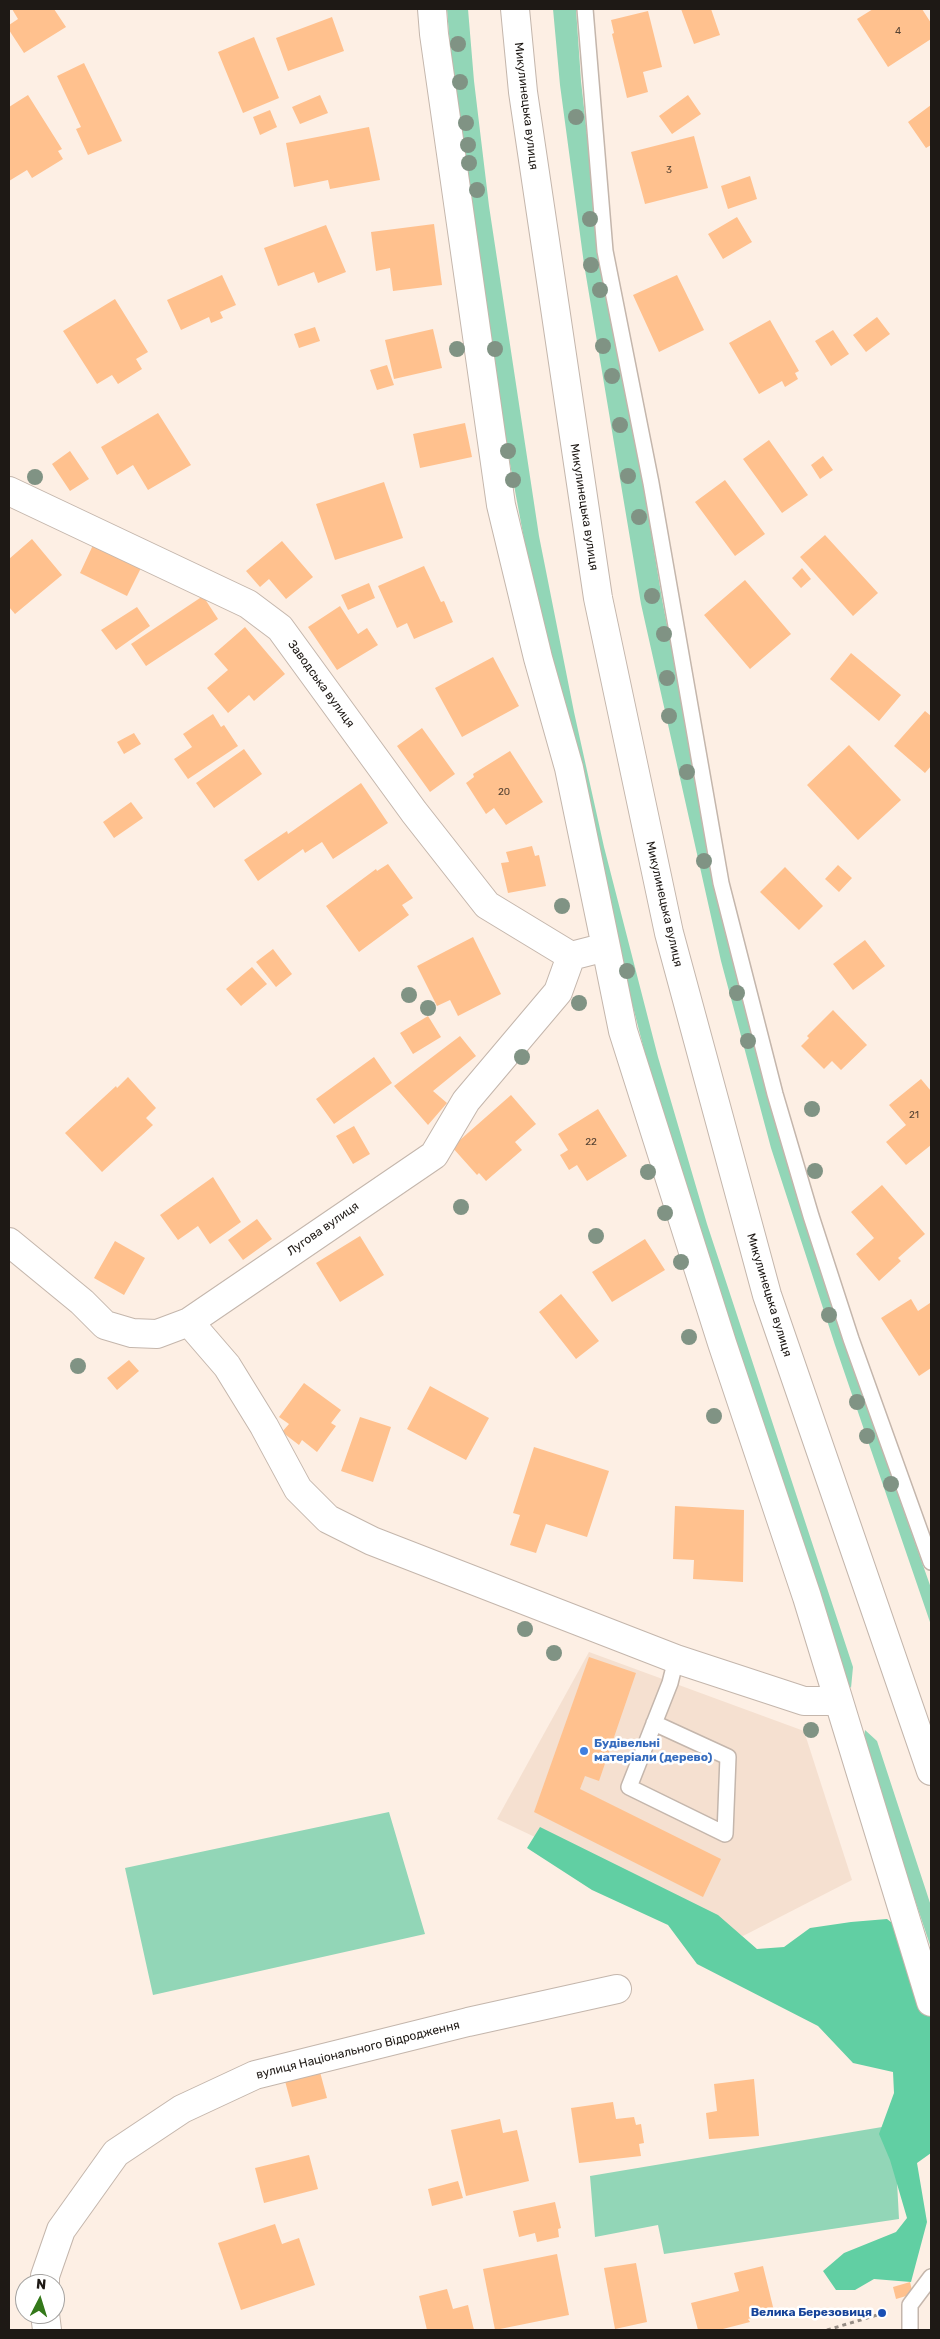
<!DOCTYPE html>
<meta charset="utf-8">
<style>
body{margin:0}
#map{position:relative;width:940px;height:2339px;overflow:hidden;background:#fdefe4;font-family:Rubik,sans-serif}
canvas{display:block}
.frame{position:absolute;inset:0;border:10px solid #1e1915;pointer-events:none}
.north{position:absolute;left:15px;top:2274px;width:50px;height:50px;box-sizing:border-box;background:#fff;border:1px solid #a5a3a1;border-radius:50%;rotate:5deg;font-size:14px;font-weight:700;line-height:20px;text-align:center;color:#1e1915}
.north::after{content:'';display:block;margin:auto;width:18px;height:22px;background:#33781a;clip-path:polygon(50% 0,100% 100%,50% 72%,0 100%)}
</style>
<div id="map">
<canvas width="940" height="2339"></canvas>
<div class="frame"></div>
<div class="north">N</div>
</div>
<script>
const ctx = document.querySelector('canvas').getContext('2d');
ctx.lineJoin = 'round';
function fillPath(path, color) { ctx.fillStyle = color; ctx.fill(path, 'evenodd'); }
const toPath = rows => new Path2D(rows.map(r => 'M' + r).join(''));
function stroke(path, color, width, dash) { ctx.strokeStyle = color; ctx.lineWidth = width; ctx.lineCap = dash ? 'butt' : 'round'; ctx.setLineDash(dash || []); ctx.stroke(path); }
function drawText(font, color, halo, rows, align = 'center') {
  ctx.font = font + ' Rubik,sans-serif'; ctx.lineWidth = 5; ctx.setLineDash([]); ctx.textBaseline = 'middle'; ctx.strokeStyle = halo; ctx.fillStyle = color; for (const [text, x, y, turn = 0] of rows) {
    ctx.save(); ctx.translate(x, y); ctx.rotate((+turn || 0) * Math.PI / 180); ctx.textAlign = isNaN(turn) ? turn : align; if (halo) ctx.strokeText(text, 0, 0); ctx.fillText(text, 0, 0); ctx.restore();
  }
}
fillPath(toPath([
 [589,1652,804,1731,852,1880,743,1936,497,1819]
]), '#f5e0d0');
fillPath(toPath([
 [447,9,468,9,474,81,489,206,539,536,574,712,604,847,658,1057,707,1224,853,1667,851,1688,839,1670,697,1227,647,1061,592,849,524,539,494,378,453,85],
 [553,9,576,9,581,81,601,260,632,416,662,599,732,959,782,1145,844,1342,931,1588,931,1625,835,1345,771,1148,721,961,641,604,584,264,560,85],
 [865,1730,877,1741,931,1906,931,1948,863,1744],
 [389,1812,425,1934,153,1995,125,1868],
 [894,2125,899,2219,664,2254,658,2225,595,2237,590,2176]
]), '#92d6b7');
fillPath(toPath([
 [540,1827,718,1915,757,1949,784,1947,810,1928,851,1922,887,1919,904,1932,931,1993,931,2153,917,2163,927,2222,911,2282,874,2279,855,2290,836,2290,823,2271,844,2253,896,2232,907,2218,890,2160,879,2134,894,2093,893,2072,853,2063,818,2026,697,1964,668,1925,592,1890,527,1848]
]), '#61cfa3');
fillPath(toPath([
 [12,9,54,9,66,27,24,53,9,30,9,25,18,19],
 [681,9,711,9,720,35,694,44],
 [873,9,922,9,931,23,931,39,888,67,857,19],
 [648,11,662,67,643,72,648,92,627,98,612,34,614,33,611,20],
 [332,17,344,51,288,71,276,38],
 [254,37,279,98,243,113,218,52],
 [84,63,122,141,88,155,76,129,81,127,57,76],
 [28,95,62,149,58,151,63,159,32,178,27,170,9,181,9,107],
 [320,95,328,113,300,124,292,107],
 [688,95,701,114,672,134,659,116],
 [931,105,931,145,926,148,908,122],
 [270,110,277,127,260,135,253,117],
 [369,127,380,180,330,189,328,180,294,187,286,143],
 [694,136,708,188,645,204,631,152],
 [750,176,757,199,728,209,721,186],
 [737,217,752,242,723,259,708,234],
 [434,224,442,285,393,291,390,268,376,271,371,232],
 [326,225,346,272,318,283,314,272,278,286,264,248],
 [222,275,236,305,220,312,223,318,211,323,209,317,181,330,167,300],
 [677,275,704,330,659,352,633,295],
 [115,299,148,352,136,359,142,369,118,384,112,375,97,384,63,331],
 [877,317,890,334,866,352,853,335],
 [770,320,799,371,795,373,798,379,785,387,782,381,759,394,729,343],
 [315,327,320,341,299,348,294,334],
 [433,329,442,368,394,379,385,340],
 [833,330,849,354,831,366,815,341],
 [387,365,394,385,377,390,370,370],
 [158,413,191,465,148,490,133,465,117,475,101,447],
 [465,423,472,457,420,468,413,434],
 [769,440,808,495,782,513,743,459],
 [70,451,89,479,70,491,52,464],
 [823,456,833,470,820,479,811,465],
 [725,480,765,534,735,556,695,502],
 [384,482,403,538,335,560,316,504],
 [825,535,878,593,853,616,800,557],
 [32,539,62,575,15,614,9,607,9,559],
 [282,541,313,577,286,599,269,579,260,587,246,571],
 [94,543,142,566,127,596,80,573],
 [424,566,441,602,444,601,453,622,414,639,407,623,397,628,378,586],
 [802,568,811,579,801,588,792,578],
 [745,580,791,634,750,669,704,615],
 [369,583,375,598,348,610,341,595],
 [203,596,218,619,146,666,131,644],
 [340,606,358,634,367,628,378,645,337,670,308,627],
 [137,607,150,626,116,650,101,630],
 [245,627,285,674,254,701,249,695,228,713,207,688,228,670,214,654],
 [851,653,901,695,879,721,830,679],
 [493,657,519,706,462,737,435,688],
 [925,711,931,716,931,766,925,773,894,746],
 [213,714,221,727,224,725,238,746,188,779,174,759,192,747,183,734],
 [422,728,455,774,430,792,397,746],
 [134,733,141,744,124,754,117,742],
 [849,745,901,800,858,840,807,785],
 [244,749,262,774,214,808,196,783],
 [510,751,543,802,506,825,494,808,486,814,466,783,474,777,473,774],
 [361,783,388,823,333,859,322,842,305,853,303,849,258,881,244,860,287,831,288,834],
 [131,802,143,818,114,838,103,822],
 [532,846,535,856,539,855,546,886,508,893,501,863,509,862,506,852],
 [388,864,413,898,402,905,409,915,359,952,326,906,376,869,377,871],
 [838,865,852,878,839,892,825,879],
 [785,867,823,906,799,930,760,892],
 [473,937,501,994,458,1016,450,1000,437,1006,417,966],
 [865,940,885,966,853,990,833,964],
 [273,949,292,974,276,987,256,962],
 [252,967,267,984,241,1006,226,989],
 [833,1010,867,1045,841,1070,832,1061,824,1069,801,1046,809,1038,807,1036],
 [428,1016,441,1037,413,1054,400,1033],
 [460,1036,476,1056,433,1091,447,1103,428,1125,394,1086],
 [374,1057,392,1083,334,1124,316,1099],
 [128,1077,156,1108,146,1118,153,1125,102,1172,65,1133,116,1086,117,1088],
 [921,1079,931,1091,931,1145,906,1165,886,1142,906,1125,889,1105],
 [511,1095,536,1124,515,1142,522,1150,486,1181,479,1173,477,1175,452,1147],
 [598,1109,627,1156,587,1181,577,1165,569,1170,560,1155,568,1150,558,1134],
 [354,1126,370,1154,353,1164,336,1136],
 [213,1177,241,1222,210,1244,198,1226,178,1240,160,1215],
 [882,1185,925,1234,898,1258,901,1261,879,1281,856,1254,874,1238,851,1212],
 [257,1219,272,1239,243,1260,228,1240],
 [360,1236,384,1275,340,1302,316,1263],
 [645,1239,665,1270,612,1302,592,1272],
 [115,1241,145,1258,124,1295,94,1278],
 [561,1294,599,1341,576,1359,539,1312],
 [911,1299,918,1311,930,1303,931,1305,931,1368,919,1376,881,1318],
 [129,1360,139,1371,117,1390,107,1378],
 [304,1383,341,1410,331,1423,336,1426,317,1452,302,1440,299,1445,282,1432,289,1424,279,1417],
 [430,1386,489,1418,466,1460,407,1429],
 [360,1417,391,1427,373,1482,341,1471],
 [534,1447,609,1471,587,1537,546,1524,536,1553,510,1545,520,1515,513,1513],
 [675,1506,744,1510,743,1582,693,1579,694,1560,673,1559],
 [589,1657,636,1673,599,1781,585,1776,580,1789,721,1859,703,1897,534,1812],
 [320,2072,327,2098,292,2107,285,2081],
 [754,2079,759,2136,709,2139,706,2113,717,2111,714,2084],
 [613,2102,616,2119,634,2117,636,2125,641,2124,644,2143,639,2144,641,2156,579,2163,571,2108],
 [500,2119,503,2133,517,2130,529,2181,466,2196,451,2130],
 [309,2155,318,2189,264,2203,255,2168],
 [458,2181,463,2198,432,2206,428,2189],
 [555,2202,561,2228,558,2229,559,2237,537,2242,535,2233,519,2237,513,2211],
 [275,2224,282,2244,299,2238,315,2285,241,2310,218,2243],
 [557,2254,569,2315,495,2330,483,2269],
 [636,2263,647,2322,615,2329,604,2268],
 [763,2266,774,2311,748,2319,750,2322,719,2330,698,2330,691,2303,739,2291,734,2273],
 [910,2282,913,2294,896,2299,893,2287],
 [447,2289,453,2309,468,2305,474,2330,427,2330,419,2296]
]), '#ffc18e');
const service = toPath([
 [585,9,605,251,651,483,721,883,775,1094,811,1216,851,1339,931,1562],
 [654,1723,728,1757,725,1834,629,1787,670,1683,676,1659],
 [910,2330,910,2305,931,2277]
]);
const minor = toPath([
 [432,9,434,34,501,505,538,658,569,768,606,947,571,956],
 [9,491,248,604,280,628,414,812,487,905,571,956],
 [606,947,623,1031,722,1343,807,1597,931,2002],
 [9,1242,82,1302,105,1325,132,1333,157,1334,189,1322,434,1155,466,1101,558,992,571,956],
 [189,1322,227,1366,264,1426,298,1489,328,1519,372,1541,676,1659,804,1701,837,1701],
 [45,2284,45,2276,61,2230,116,2153,182,2109,255,2075,468,2022,617,1989],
 [45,2314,47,2330]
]);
const trunk = toPath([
 [515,9,523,92,598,598,669,933,767,1295,931,1771]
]);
stroke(service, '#c4b6ac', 18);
stroke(minor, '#c4b6ac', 30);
stroke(trunk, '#c4b6ac', 30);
stroke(toPath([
 [827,2330,884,2313]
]), '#978d85', 3, [4, 4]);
stroke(service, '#fff', 15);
stroke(minor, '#fff', 28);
stroke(trunk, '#fff', 28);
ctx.fillStyle = '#809384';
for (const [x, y] of [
 [458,44],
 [460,82],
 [576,117],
 [466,123],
 [468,145],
 [469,163],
 [477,190],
 [590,219],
 [591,265],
 [600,290],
 [603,346],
 [457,349],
 [495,349],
 [612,376],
 [620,425],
 [508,451],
 [628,476],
 [35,477],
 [513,480],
 [639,517],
 [652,596],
 [664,634],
 [667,678],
 [669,716],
 [687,772],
 [704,861],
 [562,906],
 [627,971],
 [737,993],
 [409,995],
 [579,1003],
 [428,1008],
 [748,1041],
 [522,1057],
 [812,1109],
 [815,1171],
 [648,1172],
 [461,1207],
 [665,1213],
 [596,1236],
 [681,1262],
 [829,1315],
 [689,1337],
 [78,1366],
 [857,1402],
 [714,1416],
 [867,1436],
 [891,1484],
 [525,1629],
 [554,1653],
 [811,1730]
]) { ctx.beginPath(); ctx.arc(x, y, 8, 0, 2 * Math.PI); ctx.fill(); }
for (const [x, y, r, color] of [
 [584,1751,5,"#3f7fe0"],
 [882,2313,5,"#1a4fb4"]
]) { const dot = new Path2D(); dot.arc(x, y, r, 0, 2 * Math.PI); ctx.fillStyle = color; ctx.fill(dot); stroke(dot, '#fff', 2); }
drawText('10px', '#564333', null, [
 ["4",898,31],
 ["3",669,170],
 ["20",504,792],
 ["21",914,1115],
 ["22",591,1142]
]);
drawText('12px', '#1e1915', '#fff', [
 ["Микулинецька вулиця",526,106,83],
 ["Микулинецька вулиця",584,507,81],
 ["Заводська вулиця",321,684,54],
 ["Микулинецька вулиця",664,904,77],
 ["Лугова вулиця",323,1229,-35],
 ["Микулинецька вулиця",769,1295,73],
 ["вулиця Національного Відродження",358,2050,-14]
]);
drawText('bold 12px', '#366cbe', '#fff', [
 ["Будівельні",594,1744],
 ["матеріали (дерево)",594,1758]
], 'left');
drawText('bold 12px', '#164399', '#fff', [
 ["Велика Березовиця",872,2313]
], 'right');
</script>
